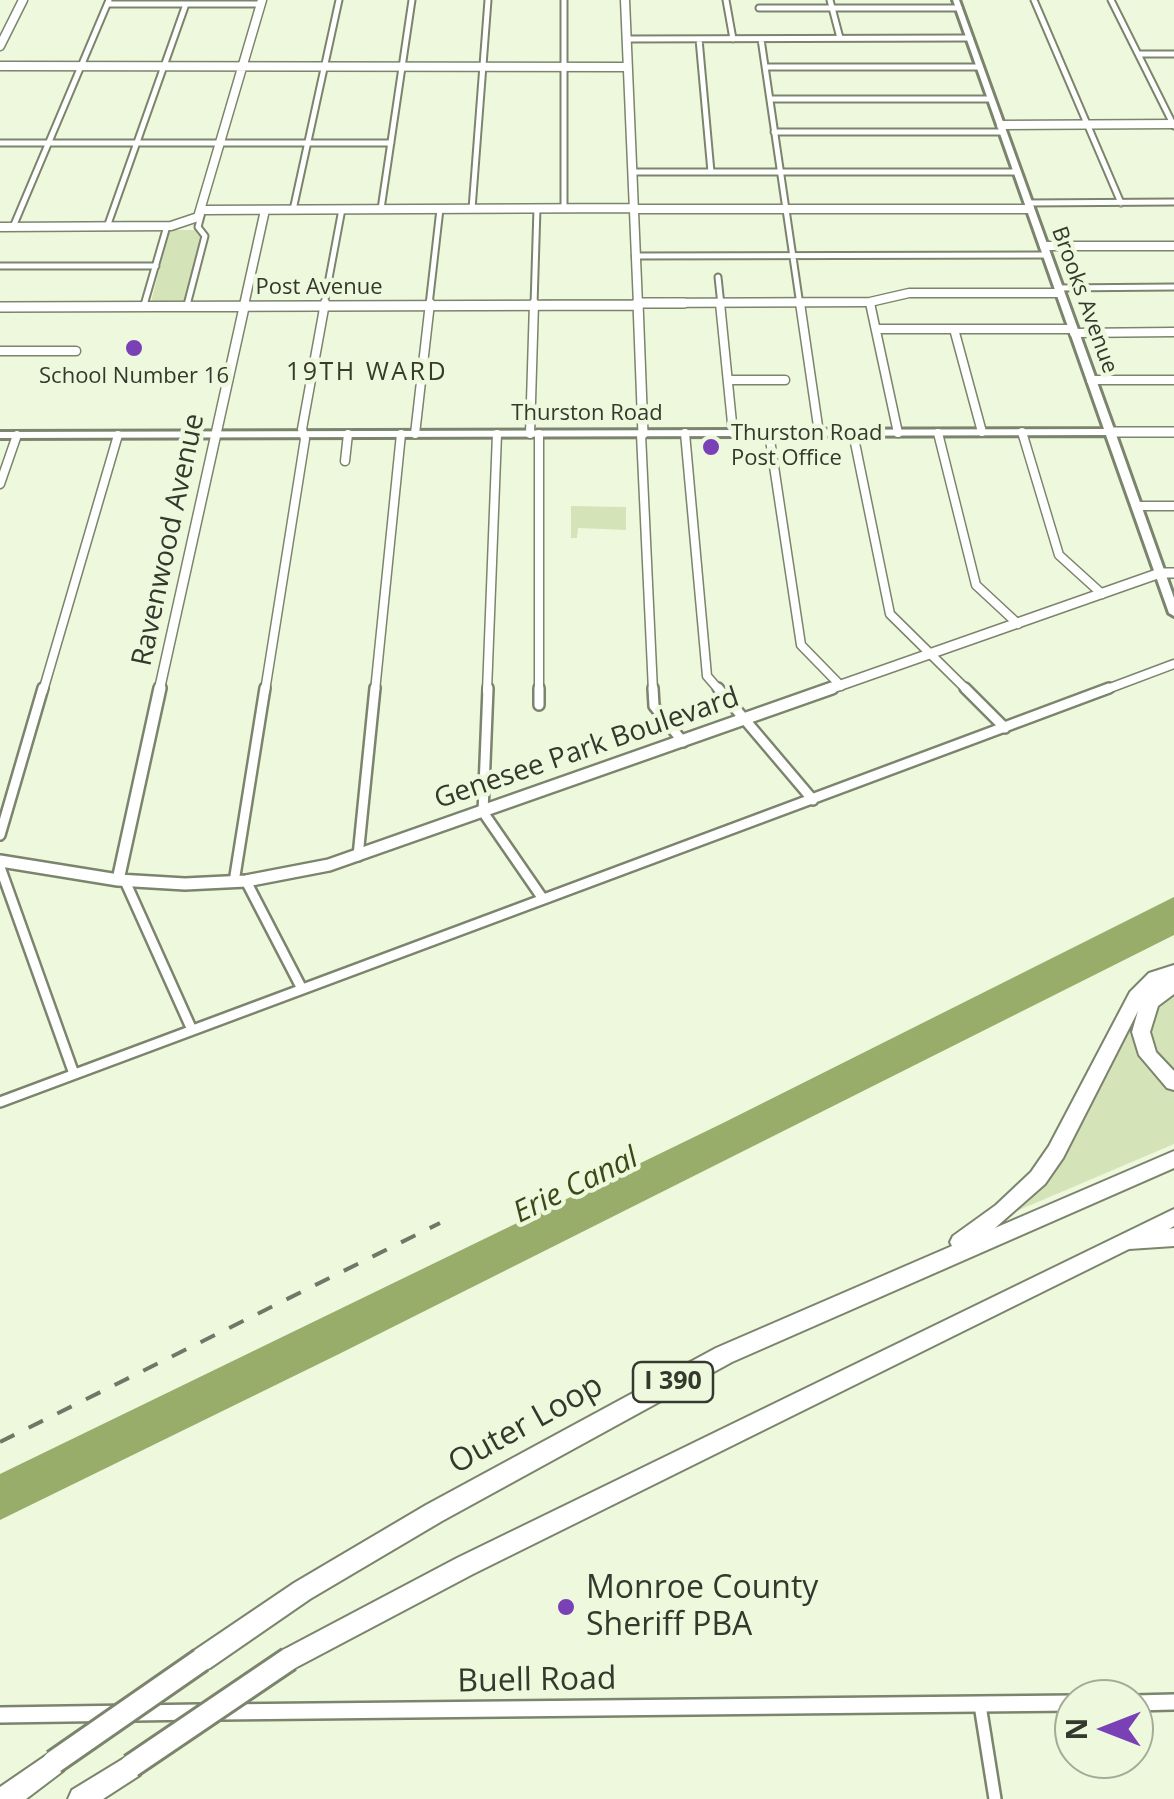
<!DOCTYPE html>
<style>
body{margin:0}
#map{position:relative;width:1174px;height:1799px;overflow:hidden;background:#eef8dd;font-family:"Open Sans",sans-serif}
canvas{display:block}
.north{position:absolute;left:1054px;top:1679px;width:100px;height:100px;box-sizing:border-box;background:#eef8dd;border:2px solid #a4ab97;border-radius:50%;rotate:270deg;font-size:28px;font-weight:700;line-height:40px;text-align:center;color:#34382d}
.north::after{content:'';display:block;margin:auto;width:35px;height:45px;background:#7a41b7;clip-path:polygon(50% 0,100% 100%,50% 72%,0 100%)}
</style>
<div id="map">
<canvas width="1174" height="1799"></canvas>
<div class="north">N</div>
</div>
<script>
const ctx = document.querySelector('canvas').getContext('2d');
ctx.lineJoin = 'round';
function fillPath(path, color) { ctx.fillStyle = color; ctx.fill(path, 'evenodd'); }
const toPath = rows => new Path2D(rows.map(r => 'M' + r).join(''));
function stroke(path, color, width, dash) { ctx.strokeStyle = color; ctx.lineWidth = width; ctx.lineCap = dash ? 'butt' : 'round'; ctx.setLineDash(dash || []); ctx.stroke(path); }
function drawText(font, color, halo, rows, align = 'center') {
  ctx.font = font + ' "Open Sans",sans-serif'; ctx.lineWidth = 9; ctx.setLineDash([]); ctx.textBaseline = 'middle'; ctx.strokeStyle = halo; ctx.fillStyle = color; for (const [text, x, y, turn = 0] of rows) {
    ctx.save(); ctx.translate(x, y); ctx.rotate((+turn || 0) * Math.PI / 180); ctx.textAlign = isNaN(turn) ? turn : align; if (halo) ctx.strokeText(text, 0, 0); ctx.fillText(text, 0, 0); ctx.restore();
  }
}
fillPath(toPath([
 [169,230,197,230,202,236,185,301,151,302],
 [571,506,626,507,626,530,578,528,577,538,571,538],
 [1174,990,1174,1076,1156,1056,1149,1040,1152,1012],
 [1129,1027,1135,1027,1174,1089,1174,1144,1005,1216]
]), '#d5e4b8');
fillPath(toPath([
 [1174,897,1174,935,339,1354,0,1520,0,1474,723,1123]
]), '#99ad6b');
const minorFar3 = toPath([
 [564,0,564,208],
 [726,0,733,39],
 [830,0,840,38],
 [1034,0,1121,203],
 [1111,0,1174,126],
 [108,4,261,4],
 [759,8,959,8],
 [626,39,970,38],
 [699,39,711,172],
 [761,39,800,305],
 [1139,54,1174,54],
 [765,67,980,67],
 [770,99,991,99],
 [774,132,1003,132],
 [0,143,391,143],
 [632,172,1017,172],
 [1028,203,1174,202],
 [381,209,412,0],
 [472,209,488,0],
 [293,210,339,0],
 [13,227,109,0],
 [107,227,186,4],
 [635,256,1047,255],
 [0,266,156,266],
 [718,277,721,305],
 [1058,288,1174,287],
 [144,305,167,226],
 [187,305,205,236,198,227,202,212],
 [324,305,342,209],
 [429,305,440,209],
 [534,305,537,208]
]);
const minorFar2 = toPath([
 [720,303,733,433],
 [800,303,819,433],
 [870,303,898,433],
 [876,329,1073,329],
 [954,329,982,432],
 [1074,333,1174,332],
 [0,351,76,351],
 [728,380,785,380],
 [1091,380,1174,380],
 [1022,432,1059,555,1102,594],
 [685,433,707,676,720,691],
 [769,433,801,645,841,686],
 [853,433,890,614,968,691],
 [938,433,976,585,1018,624],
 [415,434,430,303],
 [530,434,534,303],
 [539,434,539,691],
 [641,434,653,691],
 [345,461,348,434],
 [0,484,17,435],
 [1136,506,1174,506],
 [43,691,118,435],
 [265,691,305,439,302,429,325,303],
 [375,691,401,434],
 [487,691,497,434],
 [1102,691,1174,664]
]);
const minorFar1 = toPath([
 [488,688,483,812,543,899],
 [539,688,539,705],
 [653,688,654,706,683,742],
 [718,688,813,800],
 [965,688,1005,728],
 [0,835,43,688],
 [358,856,375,688],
 [0,867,74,1074],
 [125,881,192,1030],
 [246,881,302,989],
 [234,882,265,688],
 [0,1102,1109,688]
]);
const minor = toPath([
 [980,1705,995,1799]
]);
const tertiaryFar3 = toPath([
 [625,0,638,305],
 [0,46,23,0],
 [0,66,627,67],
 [1001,125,1174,124],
 [633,209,1030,209],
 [203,210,633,208],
 [0,227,171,226,198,217,262,0],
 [1044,246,1174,246],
 [637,303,870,302,909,293,1060,293],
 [244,305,265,210],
 [542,305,637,305]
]);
const tertiaryFar2 = toPath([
 [637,303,684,303],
 [638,303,643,434],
 [0,307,637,305],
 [1110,432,1174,432],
 [159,691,245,303],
 [824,691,1160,573,1174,573]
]);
const tertiaryFar1 = toPath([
 [0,861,118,880,185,884,246,881,329,865,832,688],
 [118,880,160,688]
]);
const tertiary = toPath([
 [1134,1703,1174,1702],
 [219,1712,1074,1703],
 [0,1715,201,1712]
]);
const secondary = toPath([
 [953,0,959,0,1115,432,1174,598,1174,616,1169,613,1106,435,0,438,0,432,1104,429,953,0]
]);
const motorway = toPath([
 [1174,965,1174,994,1158,1006,1150,1032,1156,1052,1174,1071,1174,1090,1167,1088,1139,1055,1132,1032,1138,1011,1063,1158,1045,1184,995,1228,1174,1151,1174,1168,732,1362,442,1521,310,1599,210,1668,201,1672,192,1668,189,1660,192,1652,294,1583,426,1505,716,1348,952,1246,950,1242,953,1236,996,1205,1031,1172,1049,1146,1130,992,1149,973,1174,965],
 [1174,1209,1174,1226,1169,1229,1174,1228,1174,1246,1129,1249,473,1574,297,1667,289,1671,281,1667,277,1659,281,1651,457,1558,1174,1209],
 [54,1750,63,1753,66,1762,63,1771,26,1799,0,1799,0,1787,54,1750],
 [131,1754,140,1757,143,1766,140,1775,103,1799,68,1799,72,1790,131,1754]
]);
stroke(minorFar3, '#7b846c', 9);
stroke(minorFar2, '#7b846c', 11);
stroke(minorFar1, '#7b846c', 14);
stroke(minor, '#7b846c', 16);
stroke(tertiaryFar3, '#7b846c', 11);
stroke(tertiaryFar2, '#7b846c', 12);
stroke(tertiaryFar1, '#7b846c', 16);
stroke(tertiary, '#7b846c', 20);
stroke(secondary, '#7b846c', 6);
stroke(motorway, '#7b846c', 4);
stroke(minorFar3, '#fff', 5);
stroke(minorFar2, '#fff', 8);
stroke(minorFar1, '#fff', 9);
stroke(minor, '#fff', 11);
stroke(tertiaryFar3, '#fff', 8);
stroke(tertiaryFar2, '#fff', 9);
stroke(tertiaryFar1, '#fff', 11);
stroke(tertiary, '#fff', 15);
fillPath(secondary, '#fff');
fillPath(motorway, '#fff');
stroke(toPath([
 [0,1442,440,1223]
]), '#717767', 4, [16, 16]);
const motorwayBridge = toPath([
 [54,1762,201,1660],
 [131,1766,289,1659]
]);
stroke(motorwayBridge, '#7b846c', 28, []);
stroke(motorwayBridge, '#fff', 22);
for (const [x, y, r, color] of [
 [134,348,10,"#7a41b7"],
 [711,447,10,"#7a41b7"],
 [566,1607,10,"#7a41b7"]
]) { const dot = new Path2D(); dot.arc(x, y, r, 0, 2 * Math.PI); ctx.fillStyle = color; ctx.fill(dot); stroke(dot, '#eef8dd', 4); }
drawText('22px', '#34382d', '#eef8dd', [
 ["Post Avenue",319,288],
 ["Brooks Avenue",1084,300,70],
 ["Thurston Road",587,414]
]);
drawText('22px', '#34382d', '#eef8dd', [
 ["School Number 16",134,377],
 ["Thurston Road",731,434,"left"],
 ["Post Office",731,459,"left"]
]);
ctx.letterSpacing = '2.5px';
drawText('25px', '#363c27', '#eef8dd', [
 ["19TH WARD",367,373]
]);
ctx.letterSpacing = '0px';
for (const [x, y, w] of [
 [673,1382,80]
]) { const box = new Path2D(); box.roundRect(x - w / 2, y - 20, w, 40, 8); ctx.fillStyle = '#eef8dd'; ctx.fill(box); stroke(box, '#34382d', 2.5); }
drawText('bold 25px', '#34382d', null, [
 ["I 390",673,1382]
]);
drawText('28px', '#34382d', '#eef8dd', [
 ["Ravenwood Avenue",169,540,-78],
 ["Genesee Park Boulevard",587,749,-19]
]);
drawText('italic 30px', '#3b4918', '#eef8dd', [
 ["Erie Canal",576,1186,-26]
]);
drawText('32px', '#34382d', '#eef8dd', [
 ["Outer Loop",526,1425,-29],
 ["Buell Road",537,1681,-1]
]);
drawText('32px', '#34382d', '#eef8dd', [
 ["Monroe County",586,1589],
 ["Sheriff PBA",586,1626]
], 'left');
</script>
